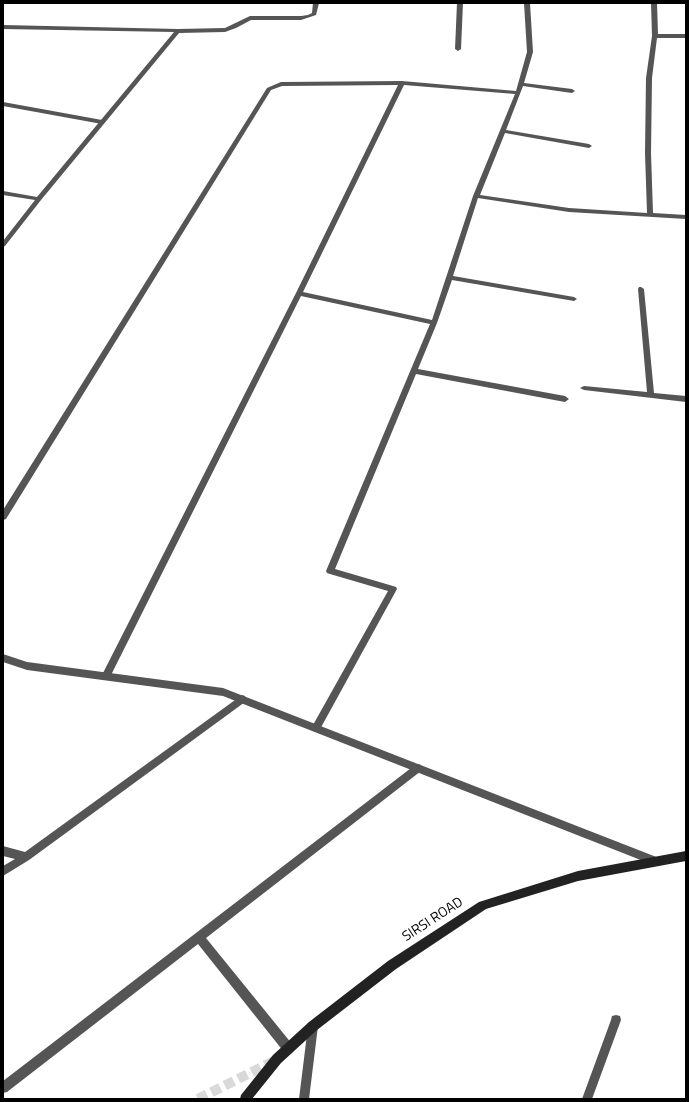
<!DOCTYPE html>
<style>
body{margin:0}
#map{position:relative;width:689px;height:1102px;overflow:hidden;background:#fff;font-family:"Titillium Web",sans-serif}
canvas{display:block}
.frame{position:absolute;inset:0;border:4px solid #000;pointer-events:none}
</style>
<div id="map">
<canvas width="689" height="1102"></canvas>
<div class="frame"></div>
</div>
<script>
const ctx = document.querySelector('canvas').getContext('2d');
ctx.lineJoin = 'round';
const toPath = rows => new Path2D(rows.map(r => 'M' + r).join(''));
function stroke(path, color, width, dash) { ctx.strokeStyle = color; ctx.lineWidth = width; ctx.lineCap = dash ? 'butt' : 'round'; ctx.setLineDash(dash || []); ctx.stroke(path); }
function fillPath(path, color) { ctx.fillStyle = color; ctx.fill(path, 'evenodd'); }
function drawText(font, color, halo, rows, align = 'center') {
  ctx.font = font + ' "Titillium Web",sans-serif'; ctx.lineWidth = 4; ctx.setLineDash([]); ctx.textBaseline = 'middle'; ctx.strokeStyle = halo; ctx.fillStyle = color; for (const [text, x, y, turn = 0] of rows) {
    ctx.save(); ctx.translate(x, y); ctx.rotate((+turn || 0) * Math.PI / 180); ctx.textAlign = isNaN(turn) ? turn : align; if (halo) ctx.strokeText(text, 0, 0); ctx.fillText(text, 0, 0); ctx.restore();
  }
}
stroke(toPath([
 [198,1099,274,1061]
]), '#d9d9d9', 10, [10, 5]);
fillPath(toPath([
 [3,102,102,120,105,122,102,124,3,106,3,102]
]), '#555');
fillPath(toPath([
 [313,3,319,3,316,15,301,20,251,20,236,28,225,32,179,33,41,200,5,246,3,247,3,241,35,200,3,195,3,191,37,197,174,32,3,29,3,25,178,29,225,28,250,16,301,16,308,15,312,13,313,3],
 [457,3,463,3,461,49,458,51,455,49,457,3],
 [524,3,530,3,533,52,524,83,572,89,575,91,572,93,523,86,506,130,589,144,592,146,589,148,505,133,480,195,569,208,647,213,645,153,646,78,652,36,651,3,657,3,658,34,686,34,686,38,657,38,652,78,651,153,653,213,686,215,686,219,569,212,478,198,453,276,574,297,577,299,574,301,452,280,437,323,418,369,565,396,569,399,565,402,416,374,335,569,393,586,396,587,397,589,319,731,316,732,313,731,312,728,313,725,388,591,330,574,327,573,326,571,430,324,301,296,109,679,106,680,103,679,102,676,103,673,296,293,398,85,282,86,271,90,6,519,3,520,3,510,267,88,281,82,402,81,516,91,527,52,524,3],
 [404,85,515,94,473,196,432,320,303,292,404,85],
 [639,287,641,287,644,289,654,393,686,396,686,402,584,390,580,388,584,386,647,392,638,289,639,287],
 [242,695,245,696,246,699,245,702,29,860,3,876,3,866,15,859,3,856,3,846,25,852,242,695],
 [418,764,421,765,423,768,421,771,206,938,292,1044,293,1048,292,1052,288,1053,284,1052,198,944,7,1092,3,1093,3,1081,415,765,418,764],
 [616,1015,620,1016,621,1020,592,1099,582,1099,611,1020,612,1016,616,1015],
 [313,1021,317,1022,318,1026,309,1099,299,1099,308,1026,309,1022,313,1021]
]), '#555');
fillPath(toPath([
 [3,654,27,662,223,688,659,858,661,861,659,864,656,866,223,696,27,670,3,662,3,654]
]), '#555');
fillPath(toPath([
 [686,851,686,861,578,881,486,909,396,969,317,1030,281,1063,252,1099,240,1099,241,1095,273,1055,309,1022,388,961,479,902,578,871,686,851]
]), '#222');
drawText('14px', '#000', '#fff', [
 ["SIRSI ROAD",433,920,-33]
]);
</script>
